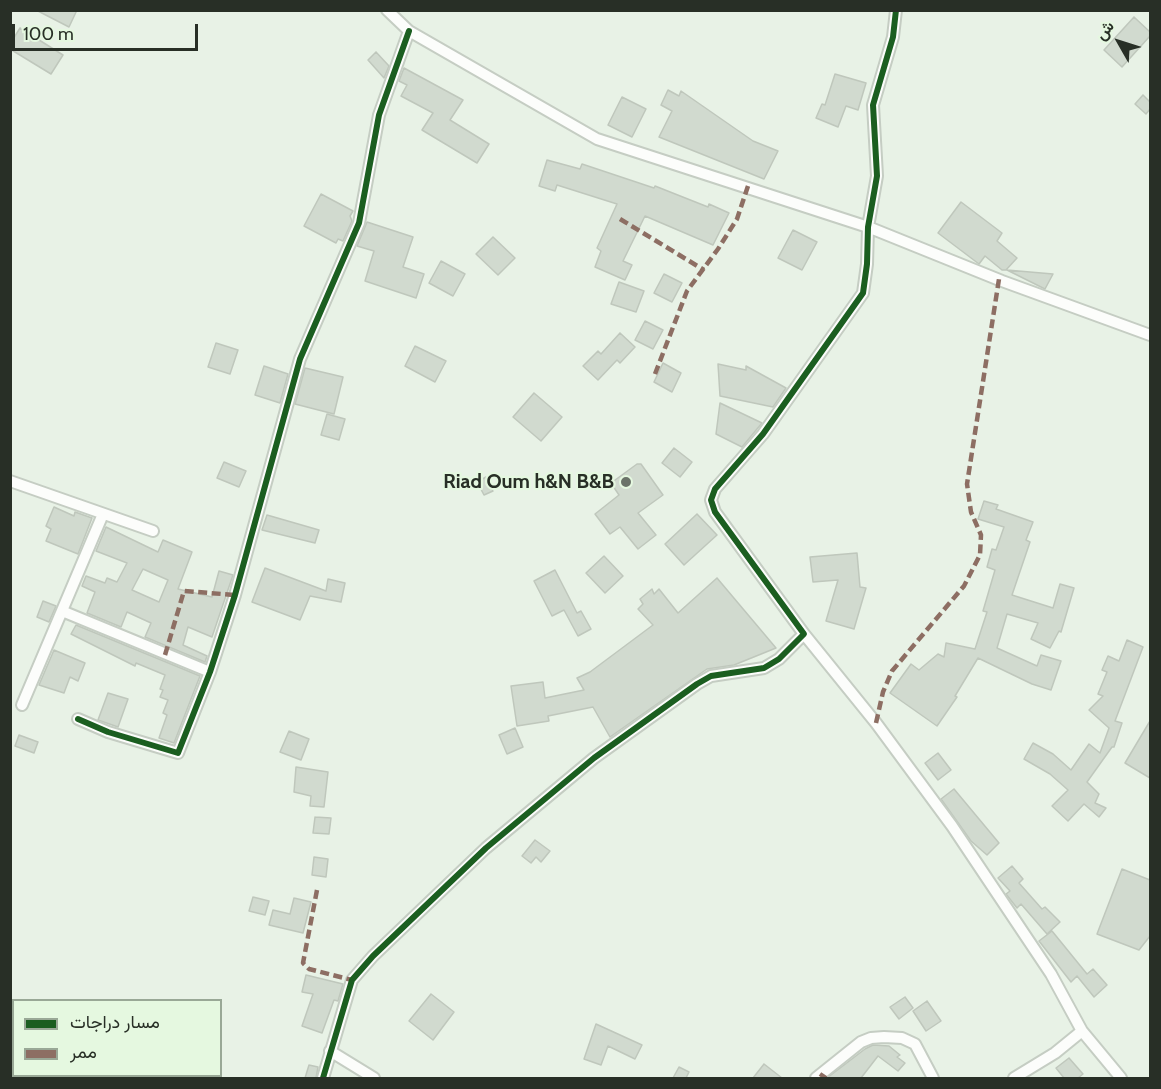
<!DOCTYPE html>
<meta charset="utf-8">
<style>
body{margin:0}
#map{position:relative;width:1161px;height:1089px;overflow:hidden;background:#e8f2e6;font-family:Cabin,Vazirmatn,sans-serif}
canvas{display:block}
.frame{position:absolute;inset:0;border:12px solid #282f26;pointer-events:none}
.legend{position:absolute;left:12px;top:999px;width:210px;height:78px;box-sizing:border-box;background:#e5f8e0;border:2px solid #99a896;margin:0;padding:8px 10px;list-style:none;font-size:18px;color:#282f26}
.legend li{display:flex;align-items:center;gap:12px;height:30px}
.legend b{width:30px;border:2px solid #99a896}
.north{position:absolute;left:1089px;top:12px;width:60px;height:60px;-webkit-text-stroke:4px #e5f8e0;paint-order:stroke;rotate:309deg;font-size:16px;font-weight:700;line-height:24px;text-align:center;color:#282f26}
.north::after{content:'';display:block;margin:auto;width:21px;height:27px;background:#282f26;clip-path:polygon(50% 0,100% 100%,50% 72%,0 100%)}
.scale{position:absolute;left:12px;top:24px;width:186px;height:27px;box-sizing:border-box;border:3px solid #282f26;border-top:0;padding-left:8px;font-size:18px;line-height:21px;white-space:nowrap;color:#282f26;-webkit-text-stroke:4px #e5f8e0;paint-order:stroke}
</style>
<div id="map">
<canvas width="1161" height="1089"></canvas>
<div class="frame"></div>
<ul class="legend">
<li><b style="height:8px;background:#1b5e20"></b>مسار دراجات</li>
<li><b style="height:8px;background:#8d6e63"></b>ممر</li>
</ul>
<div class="north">ش</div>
<div class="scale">100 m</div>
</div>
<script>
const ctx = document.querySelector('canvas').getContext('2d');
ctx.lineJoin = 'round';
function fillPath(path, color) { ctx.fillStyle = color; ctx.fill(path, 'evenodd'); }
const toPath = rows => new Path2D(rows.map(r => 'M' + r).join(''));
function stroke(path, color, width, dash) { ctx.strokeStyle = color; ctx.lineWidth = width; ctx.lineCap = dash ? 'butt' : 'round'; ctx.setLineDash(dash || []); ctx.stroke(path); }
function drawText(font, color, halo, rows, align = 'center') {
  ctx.font = font + ' Cabin,sans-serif'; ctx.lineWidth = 4.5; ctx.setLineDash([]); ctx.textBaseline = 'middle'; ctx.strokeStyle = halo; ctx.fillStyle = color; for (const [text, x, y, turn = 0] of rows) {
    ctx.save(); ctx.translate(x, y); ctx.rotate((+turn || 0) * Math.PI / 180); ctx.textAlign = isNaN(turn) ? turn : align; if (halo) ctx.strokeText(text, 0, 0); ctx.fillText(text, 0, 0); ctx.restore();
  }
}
const building = toPath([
 [36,10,77,10,69,27,36,10],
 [1134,17,1150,32,1150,36,1122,67,1104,50,1134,17],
 [20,28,63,55,51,74,10,49,10,44,20,28],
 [376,52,389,66,384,78,368,60,376,52],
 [404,68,463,100,450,120,489,144,477,163,422,130,433,113,401,96,407,85,399,81,404,68],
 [835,74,866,83,858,110,846,106,838,127,816,118,822,104,825,105,835,74],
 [668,90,679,96,681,91,753,141,778,151,764,179,659,137,672,111,661,105,668,90],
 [1143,95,1150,102,1150,109,1146,114,1135,104,1143,95],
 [622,97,646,109,632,137,608,125,622,97],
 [547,160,580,169,582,164,654,188,655,186,708,207,709,204,729,213,713,245,645,216,623,261,632,265,625,280,595,267,601,251,597,248,617,204,557,185,555,191,539,186,547,160],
 [321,194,353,211,350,216,352,221,343,241,338,239,336,243,304,226,321,194],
 [961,202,1002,233,997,241,1017,258,1006,270,1002,270,985,256,979,264,938,233,961,202],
 [367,222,413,237,403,267,424,274,416,298,365,281,374,251,357,246,367,222],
 [793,230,817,242,802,270,778,258,793,230],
 [493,237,515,258,498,275,476,254,493,237],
 [441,261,465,274,453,296,429,283,441,261],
 [1007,270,1053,274,1045,289,1007,270],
 [664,274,682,283,672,302,654,293,664,274],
 [619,282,644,291,636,312,611,304,619,282],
 [645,321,663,330,653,349,635,340,645,321],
 [620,333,635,347,620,363,617,360,598,380,583,366,598,351,601,354,620,333],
 [216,343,238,350,230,374,208,367,216,343],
 [415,346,446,361,435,382,405,366,415,346],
 [663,363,681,373,672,392,654,382,663,363],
 [718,364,746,370,746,366,786,388,773,407,720,396,718,364],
 [264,366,288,374,280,403,255,395,264,366],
 [305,368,343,377,334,414,295,404,305,368],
 [534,393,562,417,541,441,513,417,534,393],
 [720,403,762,423,742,447,716,434,720,403],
 [327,414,345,419,339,440,321,435,327,414],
 [674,448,692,462,680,477,662,463,674,448],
 [224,462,246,471,239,487,217,478,224,462],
 [637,464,641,464,663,495,638,513,656,535,638,549,620,527,610,534,595,514,619,495,611,483,637,464],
 [486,477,493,491,484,495,477,482,486,477],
 [984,501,998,505,996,509,1033,522,1026,540,1030,542,1012,595,1053,608,1060,584,1074,588,1061,632,1059,631,1050,648,1031,639,1038,623,1007,614,997,648,1037,666,1041,655,1061,661,1051,690,1032,684,978,658,955,696,957,697,937,726,890,693,911,664,919,670,938,654,944,657,946,643,975,649,987,612,983,611,995,570,987,567,992,549,996,550,1004,527,978,519,984,501],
 [54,507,74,516,75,512,92,518,78,554,46,541,51,529,46,526,54,507],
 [697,514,717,535,684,565,665,544,697,514],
 [267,515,319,530,315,543,262,530,267,515],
 [106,527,158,552,163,540,192,552,178,589,212,597,219,571,233,575,212,637,188,627,183,645,207,656,205,662,145,637,151,623,127,612,121,627,87,613,95,592,82,586,86,576,105,583,107,578,117,582,127,563,96,551,106,527],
 [143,569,168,580,159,602,132,590,143,569],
 [857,553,860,587,866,588,854,629,826,621,838,580,813,582,810,557,857,553],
 [604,556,623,576,605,593,586,573,604,556],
 [265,568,326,591,328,579,345,583,341,602,310,596,300,620,252,602,265,568],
 [555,570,577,613,581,611,591,629,578,636,564,610,552,616,534,581,555,570],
 [717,578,776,648,734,665,707,669,610,737,593,707,548,716,549,721,517,726,511,686,543,682,545,698,584,690,577,678,590,672,653,625,638,609,643,604,640,599,652,589,654,594,659,589,678,613,717,578],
 [43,601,56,606,49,622,37,617,43,601],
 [76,625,200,676,174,743,159,738,167,715,163,713,168,700,160,697,163,690,160,689,165,675,136,663,135,666,71,634,76,625],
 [1127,640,1143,647,1115,721,1122,723,1114,747,1112,747,1087,782,1099,794,1095,803,1106,808,1099,817,1084,804,1068,821,1052,806,1068,790,1050,774,1024,759,1033,743,1053,754,1071,770,1089,744,1100,753,1109,728,1089,710,1103,696,1098,694,1107,672,1102,670,1108,656,1119,661,1127,640],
 [54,650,85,663,78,681,70,677,64,693,39,685,54,650],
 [108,693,128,699,118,727,98,720,108,693],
 [1150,721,1150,778,1125,763,1150,721],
 [515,728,523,747,507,754,499,735,515,728],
 [289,731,309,739,301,760,280,752,289,731],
 [19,735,38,742,34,753,15,746,19,735],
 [938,753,951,770,938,780,925,763,938,753],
 [296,767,328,772,324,807,310,806,311,796,294,792,296,767],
 [954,789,999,843,987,855,971,841,941,799,954,789],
 [315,817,331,818,329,834,313,833,315,817],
 [535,840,550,851,541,862,536,857,531,863,522,856,535,840],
 [314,857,328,859,326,877,312,875,314,857],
 [1012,866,1023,879,1019,883,1042,909,1045,907,1060,922,1047,934,1021,904,1017,908,1006,894,1010,891,998,878,1012,866],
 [1122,869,1150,880,1150,936,1139,950,1097,934,1122,869],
 [253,897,269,901,265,915,249,911,253,897],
 [294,898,311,902,303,933,269,925,273,910,290,914,294,898],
 [1052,931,1087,974,1093,969,1107,985,1094,997,1077,976,1071,982,1039,941,1052,931],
 [306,975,343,984,338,1001,334,1000,322,1033,302,1026,313,994,302,992,306,975],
 [431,994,454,1012,433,1040,409,1021,431,994],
 [905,997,913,1008,899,1019,890,1007,905,997],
 [927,1001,941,1021,926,1031,913,1011,927,1001],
 [596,1024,642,1045,635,1059,608,1046,601,1065,584,1059,596,1024],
 [873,1045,889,1046,900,1055,897,1057,905,1063,898,1071,878,1056,861,1078,827,1078,865,1049,873,1045],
 [1069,1058,1083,1074,1078,1078,1064,1078,1056,1068,1069,1058],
 [764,1064,782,1078,753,1078,764,1064],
 [309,1065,318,1067,316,1078,305,1078,309,1065],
 [679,1067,689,1072,686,1078,673,1078,679,1067]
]);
fillPath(building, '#d1dacf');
stroke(building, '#bfc7bc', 1.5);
const minor = toPath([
 [387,10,409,31,597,139,868,227,1002,281,1150,335],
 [10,481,153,531],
 [62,611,210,672],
 [804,634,876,723,952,826,1051,974,1082,1031,1121,1078],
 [22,705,103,514],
 [78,719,108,732,178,753,210,672,235,595,300,359,359,223,379,115,409,31],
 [330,1051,374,1078],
 [323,1078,352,980,373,956,486,848,594,758,697,684,711,676,764,668,779,659,804,634,715,512,711,500,715,489,763,434,863,293,867,264,868,227,877,176,873,105,893,37,896,10],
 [816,1078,861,1042,871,1038,884,1037,902,1038,915,1044,933,1078],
 [1014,1078,1055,1053,1082,1031]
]);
stroke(minor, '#c5cdc3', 14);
stroke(minor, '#fcfdfb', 10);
stroke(toPath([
 [620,219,704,270],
 [655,374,687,291,718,249,737,219,748,186],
 [165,655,184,591,235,595],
 [876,723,883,692,892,671,964,586,980,555,981,535,971,512,967,484,999,279],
 [317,890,303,963,309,969,352,980],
 [820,1074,826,1078]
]), '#8d6e63', 4.5, [9, 4.5]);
stroke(toPath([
 [78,719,108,732,178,753,210,672,235,595,300,359,359,223,379,115,409,31],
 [323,1078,352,980,373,956,486,848,594,758,697,684,711,676,764,668,779,659,804,634,715,512,711,500,715,489,763,434,863,293,867,264,868,227,877,176,873,105,893,37,896,10]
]), '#1b5e20', 6);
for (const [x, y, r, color] of [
 [626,482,6,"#6b7369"]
]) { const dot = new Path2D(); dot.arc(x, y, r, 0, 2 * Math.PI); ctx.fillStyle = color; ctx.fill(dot); stroke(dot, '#e5f8e0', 2); }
drawText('bold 20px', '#282f26', '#e5f8e0', [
 ["Riad Oum h&N B&B",614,482]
], 'right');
</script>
